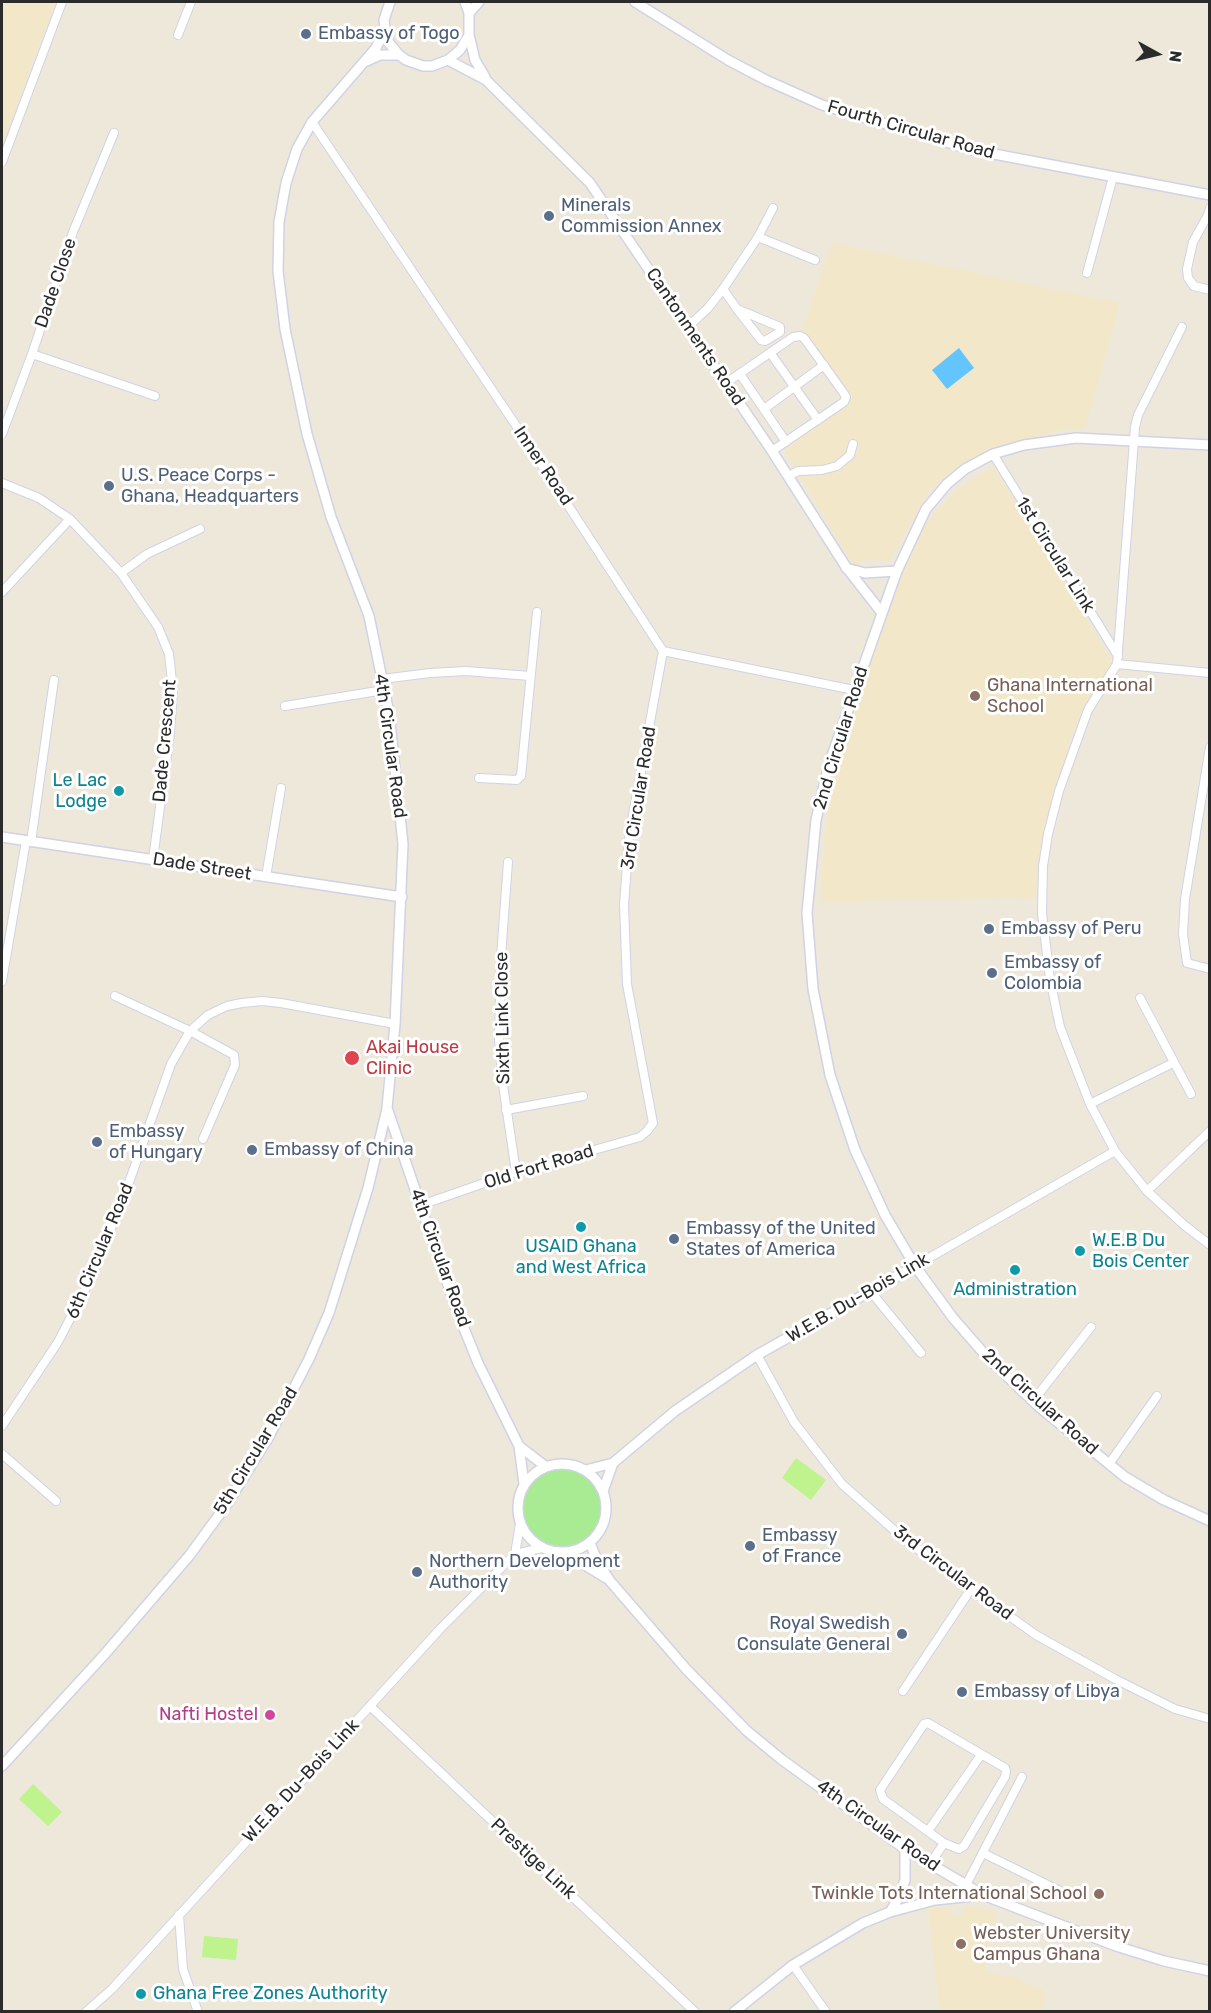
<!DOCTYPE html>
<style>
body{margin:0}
#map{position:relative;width:1211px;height:2013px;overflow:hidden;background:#eee8db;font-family:Rubik,sans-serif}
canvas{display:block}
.frame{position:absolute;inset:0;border:3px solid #2b2b2b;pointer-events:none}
.north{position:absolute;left:1127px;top:24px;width:60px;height:60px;-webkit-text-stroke:4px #fff;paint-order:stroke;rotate:98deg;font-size:16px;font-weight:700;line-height:24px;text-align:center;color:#2b2b2b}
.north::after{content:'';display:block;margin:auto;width:21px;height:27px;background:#2b2b2b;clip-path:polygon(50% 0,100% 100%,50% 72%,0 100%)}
</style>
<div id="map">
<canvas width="1211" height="2013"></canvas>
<div class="frame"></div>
<div class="north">N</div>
</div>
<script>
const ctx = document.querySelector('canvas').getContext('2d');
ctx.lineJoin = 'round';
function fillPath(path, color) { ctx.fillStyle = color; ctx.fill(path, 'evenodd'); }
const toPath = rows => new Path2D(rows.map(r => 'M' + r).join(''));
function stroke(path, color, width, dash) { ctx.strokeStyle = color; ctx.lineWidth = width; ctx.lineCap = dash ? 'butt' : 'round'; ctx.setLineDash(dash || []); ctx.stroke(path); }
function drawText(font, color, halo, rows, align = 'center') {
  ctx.font = font + ' Rubik,sans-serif'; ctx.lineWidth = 6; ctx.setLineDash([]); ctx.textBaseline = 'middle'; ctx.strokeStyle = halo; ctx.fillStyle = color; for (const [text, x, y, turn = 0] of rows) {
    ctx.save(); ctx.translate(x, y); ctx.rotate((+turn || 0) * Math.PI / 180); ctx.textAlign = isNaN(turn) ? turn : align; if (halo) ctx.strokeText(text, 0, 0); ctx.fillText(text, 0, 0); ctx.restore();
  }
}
fillPath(toPath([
 [2,2,57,2,34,58,2,151],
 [832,243,1120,303,1085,430,1068,429,1014,442,965,463,930,489,890,560,865,560,854,566,784,450,853,397,803,329],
 [994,467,1112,662,1073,732,1039,855,1036,898,923,899,820,902,824,835,845,731,900,579,920,530,959,488],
 [946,1907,950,1908,954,1917,961,1916,964,1907,978,1907,997,1912,984,1972,1022,1978,1021,1981,1045,1989,1043,1994,1048,1996,1041,2011,940,2011,928,1908]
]), '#f2e8c9');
fillPath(toPath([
 '521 1509a41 41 0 1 1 82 0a41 41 0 1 1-82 0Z'
]), '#a8eb92');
fillPath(toPath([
 [796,1458,826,1480,811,1500,782,1478],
 [33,1784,62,1812,48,1826,19,1799],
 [204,1936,238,1939,236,1960,202,1957]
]), '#bef38d');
fillPath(toPath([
 [959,348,974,368,947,389,932,370]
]), '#63c5fb');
const minor = toPath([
 [178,35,191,2],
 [312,122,517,427,663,651,854,690],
 [2,162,62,2],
 [1210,208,1208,215,1193,242,1187,269,1188,278,1194,286,1210,290],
 [758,237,815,260],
 [1087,273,1113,177],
 [723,289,737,309,761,340,765,341,780,332,780,327,737,309],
 [689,326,708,308,723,289,758,237,773,208],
 [1182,327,1138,415,1135,427,1117,664,1088,710,1059,791,1048,834,1043,866,1042,913,1050,979,1060,1027,1090,1104,1115,1151,1147,1191,1184,1225,1210,1245],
 [32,354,155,396],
 [771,354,818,420],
 [740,374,786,442],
 [726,383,793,337,800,336,804,338,843,392,846,397,844,402,772,451],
 [764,409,824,365],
 [2,434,32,354,73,232,114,133],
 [993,454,1118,656],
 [789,476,798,471,822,470,837,466,850,455,853,444],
 [2,483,39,498,70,519,121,573,158,627,169,654,173,690,170,733,153,859],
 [121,573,147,554,200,529],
 [2,592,70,519],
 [1117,664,1210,673],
 [382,679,430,673,466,671,530,676],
 [285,706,384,690],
 [1210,747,1185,899,1183,934,1187,963,1210,969],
 [479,778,517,780,521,776,537,612],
 [31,842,54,680],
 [508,862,501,956,499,1040,503,1085,516,1172],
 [266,877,281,788],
 [2,981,26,841],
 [115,996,190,1031,234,1055,235,1065,203,1139],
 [1140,998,1191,1094],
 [1090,1104,1173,1063],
 [506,1110,583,1096],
 [1147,1191,1210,1131],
 [421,1205,516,1172,640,1137,647,1131,653,1123,627,984,624,905,629,837,663,651],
 [915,1266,1115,1151],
 [871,1292,921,1353],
 [757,1355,794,1422,842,1484,903,1538,963,1583,1036,1635,1115,1679,1175,1709,1210,1719],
 [1033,1401,1091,1327],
 [2,1426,58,1342,91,1278,127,1188,171,1064,190,1031,208,1015,227,1006,242,1003,262,1001,281,1003,395,1024],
 [2,1454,56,1501],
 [1109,1464,1157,1396],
 [515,1554,520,1524],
 [903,1691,971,1589],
 [370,1706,695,2012],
 [928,1831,981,1755],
 [983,1853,1060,1891],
 [930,1864,944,1843,883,1799,880,1790,924,1724,928,1723,1005,1768,1006,1771,1005,1777,964,1846,959,1849,944,1843],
 [966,1885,1022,1777],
 [179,1915,183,1969,198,2012],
 [793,1965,826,2012],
 [86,2012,112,1989,441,1628,515,1554,542,1548]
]);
const tertiary = toPath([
 [390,2,384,20,385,29,389,43,399,55,406,60,423,66,432,66,448,60,460,50,469,35,469,13,465,2],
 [635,2,728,60,766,80,822,105,973,150,1210,195],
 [469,13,479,2],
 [385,29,376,48,312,122,297,149,286,183,279,222,278,271,285,329,307,434,331,517,369,616,389,713,403,844,395,1024,387,1108,457,1311,478,1363,519,1446,524,1484],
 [469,35,475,60,485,77],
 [448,60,486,80,590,183,772,451,846,567,882,613],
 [367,61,380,55,399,55],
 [1210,445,1076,438,1024,445,993,454,965,469,947,484,926,509,897,571,829,764,816,820,807,913,813,989,830,1075,855,1150,885,1215,915,1266,953,1318,987,1357,1037,1405,1125,1477,1164,1500,1210,1521],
 [846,568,865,573,897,571],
 [2,837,402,897],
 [519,1446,545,1466],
 '518 1508a44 44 0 1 1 88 0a44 44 0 1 1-88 0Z',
 [586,1470,613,1463,675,1411,757,1355,915,1266],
 [603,1491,613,1463],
 [590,1543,597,1560,610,1581,687,1670,747,1731,781,1759,905,1849,983,1895,1116,1946,1164,1961,1210,1971],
 [565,1553,606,1578],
 [2,1766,104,1655,189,1556,227,1504,268,1438,309,1359,329,1313,368,1188,387,1109],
 [890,1912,899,1897,905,1880,905,1849],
 [734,2012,793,1965,863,1923,890,1912,935,1900,983,1895]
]);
stroke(minor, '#d0d2e5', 10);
stroke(tertiary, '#d0d2e5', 12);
stroke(minor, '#fff', 8);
stroke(tertiary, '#fff', 9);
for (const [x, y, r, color] of [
 [306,34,6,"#5c6f8a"],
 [549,216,6,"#5c6f8a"],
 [109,486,6,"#5c6f8a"],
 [975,696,6,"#8d6e63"],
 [119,791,6,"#0f9aa8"],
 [989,929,6,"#5c6f8a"],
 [992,973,6,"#5c6f8a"],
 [352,1058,8,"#e0444e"],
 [97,1142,6,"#5c6f8a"],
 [252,1150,6,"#5c6f8a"],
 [581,1227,6,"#0f9aa8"],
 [674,1239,6,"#5c6f8a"],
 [1080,1251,6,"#0f9aa8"],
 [1015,1270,6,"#0f9aa8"],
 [750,1546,6,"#5c6f8a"],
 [417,1572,6,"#5c6f8a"],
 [902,1634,6,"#5c6f8a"],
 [962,1692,6,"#5c6f8a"],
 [270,1715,6,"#d1479c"],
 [1099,1894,6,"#8d6e63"],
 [961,1944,6,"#8d6e63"],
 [141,1994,6,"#0f9aa8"]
]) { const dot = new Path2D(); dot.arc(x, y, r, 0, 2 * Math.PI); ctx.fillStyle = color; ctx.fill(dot); stroke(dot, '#fff', 2); }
drawText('18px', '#4e5e75', '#fff', [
 ["Embassy of Togo",318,34],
 ["Minerals",561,206],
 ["Commission Annex",561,227],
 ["U.S. Peace Corps -",121,476],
 ["Ghana, Headquarters",121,497],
 ["Embassy of Peru",1001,929],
 ["Embassy of",1004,963],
 ["Colombia",1004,984],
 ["Embassy",109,1132],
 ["of Hungary",109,1153],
 ["Embassy of China",264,1150],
 ["Embassy of the United",686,1229],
 ["States of America",686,1250],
 ["Embassy",762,1536],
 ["of France",762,1557],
 ["Northern Development",429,1562],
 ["Authority",429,1583],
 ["Royal Swedish",890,1624,"right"],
 ["Consulate General",890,1645,"right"],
 ["Embassy of Libya",974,1692]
], 'left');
drawText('18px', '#2b2b2b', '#fff', [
 ["Fourth Circular Road",911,130,16],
 ["Dade Close",56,283,-71],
 ["Cantonments Road",695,337,56],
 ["Inner Road",543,466,56],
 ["1st Circular Link",1055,555,58],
 ["2nd Circular Road",841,738,-73],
 ["Dade Crescent",165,741,-85],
 ["4th Circular Road",390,746,82],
 ["3rd Circular Road",639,798,-81],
 ["Dade Street",202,867,9],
 ["Sixth Link Close",503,1018,-91],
 ["Old Fort Road",539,1167,-17],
 ["6th Circular Road",100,1251,-67],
 ["4th Circular Road",440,1258,70],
 ["W.E.B. Du-Bois Link",858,1298,-30],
 ["2nd Circular Road",1040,1402,42],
 ["5th Circular Road",256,1451,-59],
 ["3rd Circular Road",953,1573,37],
 ["W.E.B. Du-Bois Link",301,1781,-47],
 ["4th Circular Road",878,1826,35],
 ["Prestige Link",533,1859,43]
]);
drawText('18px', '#785e54', '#fff', [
 ["Ghana International",987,686],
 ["School",987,707],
 ["Twinkle Tots International School",1087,1894,"right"],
 ["Webster University",973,1934],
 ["Campus Ghana",973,1955]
], 'left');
drawText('18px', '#0d838f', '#fff', [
 ["Le Lac",107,781,"right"],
 ["Lodge",107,802,"right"],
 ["W.E.B Du",1092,1241],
 ["Bois Center",1092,1262],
 ["USAID Ghana",581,1247,"center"],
 ["and West Africa",581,1268,"center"],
 ["Administration",1015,1290,"center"],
 ["Ghana Free Zones Authority",153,1994]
], 'left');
drawText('18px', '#be3a42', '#fff', [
 ["Akai House",366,1048],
 ["Clinic",366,1069]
], 'left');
drawText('18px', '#b23c85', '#fff', [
 ["Nafti Hostel",258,1715]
], 'right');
</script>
